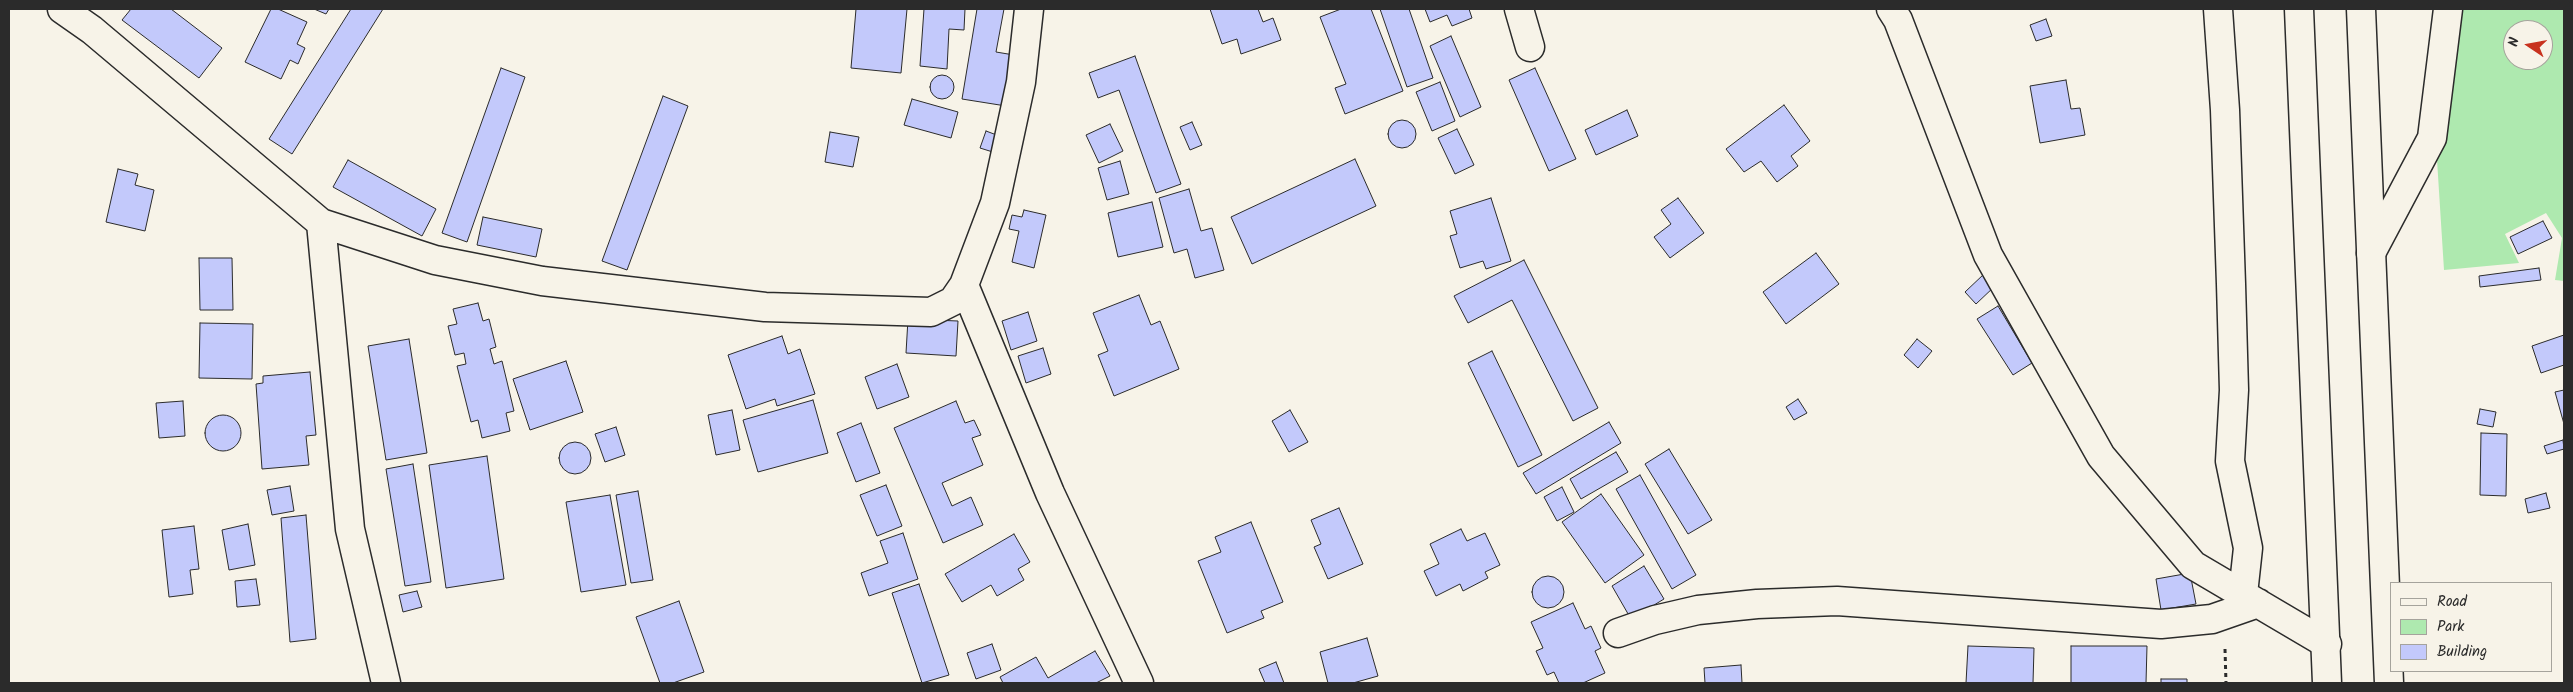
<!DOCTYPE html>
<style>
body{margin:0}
#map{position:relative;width:2573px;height:692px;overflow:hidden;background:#f7f3e8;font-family:Kalam,sans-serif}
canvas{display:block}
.frame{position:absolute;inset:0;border:10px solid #2b2b2b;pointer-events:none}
.legend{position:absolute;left:2390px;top:582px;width:162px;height:90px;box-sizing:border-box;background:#f7f3e8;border:1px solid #a5a39c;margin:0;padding:6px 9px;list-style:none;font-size:15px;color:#2b2b2b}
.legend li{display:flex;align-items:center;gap:10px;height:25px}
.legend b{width:25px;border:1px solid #a5a39c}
.north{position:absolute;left:2503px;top:20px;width:50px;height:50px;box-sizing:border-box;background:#f7f3e8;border:1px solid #a5a39c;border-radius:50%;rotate:282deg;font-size:14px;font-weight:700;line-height:20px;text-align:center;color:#2b2b2b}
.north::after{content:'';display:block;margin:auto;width:18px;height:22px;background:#c8321e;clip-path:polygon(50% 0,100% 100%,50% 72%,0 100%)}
</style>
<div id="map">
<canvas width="2573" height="692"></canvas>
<div class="frame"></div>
<ul class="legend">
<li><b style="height:6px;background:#f7f3e8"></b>Road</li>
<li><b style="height:14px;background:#aee9af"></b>Park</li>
<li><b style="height:14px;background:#c3c9fb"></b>Building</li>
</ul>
<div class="north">N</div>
</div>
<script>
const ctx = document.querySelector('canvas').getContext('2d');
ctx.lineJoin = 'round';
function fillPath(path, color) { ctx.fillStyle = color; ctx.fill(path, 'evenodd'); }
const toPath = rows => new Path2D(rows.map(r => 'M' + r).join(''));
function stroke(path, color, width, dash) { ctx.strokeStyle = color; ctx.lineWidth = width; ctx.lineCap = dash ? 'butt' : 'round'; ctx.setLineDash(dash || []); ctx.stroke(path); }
fillPath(toPath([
 [2455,9,2564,9,2564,281,2555,280,2562,238,2546,213,2505,234,2519,263,2444,270,2436,144],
 [2513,30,2543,30,2543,60,2513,60]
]), '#aee9af');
const building = toPath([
 [131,9,171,9,222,48,199,78,122,20,131,9],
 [271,9,278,9,307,22,297,44,305,48,298,64,290,60,281,79,245,62,271,9],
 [314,9,329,9,326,14,314,9],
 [351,9,383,9,292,154,269,139,351,9],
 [856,9,907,9,901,73,851,68,856,9],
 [924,9,965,9,964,30,949,29,947,69,920,66,924,9],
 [977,9,1004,9,996,52,1014,55,1006,106,962,99,977,9],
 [1210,9,1258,9,1263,22,1273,18,1281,40,1241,54,1237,39,1222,44,1210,9],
 [1341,9,1371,9,1403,91,1345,114,1335,88,1346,84,1320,17,1341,9],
 [1380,9,1409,9,1433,78,1407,87,1380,9],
 [1425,9,1469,9,1472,18,1452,26,1447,15,1430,22,1425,9],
 [2046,19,2052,36,2036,41,2030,25,2046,19],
 [1451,36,1481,107,1460,117,1430,46,1451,36],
 [1135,56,1181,184,1156,193,1119,90,1098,98,1089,73,1135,56],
 [501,68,525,77,467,242,442,233,501,68],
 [1535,68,1576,159,1549,171,1509,80,1535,68],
 '930 87a12 12 0 1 1 24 0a12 12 0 1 1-24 0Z',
 [2066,80,2071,109,2080,108,2085,135,2040,143,2030,86,2066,80],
 [1440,82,1455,121,1432,131,1416,92,1440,82],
 [663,96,688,106,627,270,602,261,663,96],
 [912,99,958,112,951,138,904,125,912,99],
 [1784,105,1810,141,1791,156,1798,166,1777,182,1761,161,1744,172,1726,149,1784,105],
 [1627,110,1638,136,1596,155,1585,130,1627,110],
 '1388 134a14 14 0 1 1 28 0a14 14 0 1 1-28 0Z',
 [1192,122,1202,145,1190,150,1180,127,1192,122],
 [1110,124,1123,151,1099,163,1086,135,1110,124],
 [1457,129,1474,165,1455,174,1438,138,1457,129],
 [986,131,1002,137,996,153,980,148,986,131],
 [830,132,859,137,853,167,825,162,830,132],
 [1355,159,1376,206,1252,264,1231,217,1355,159],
 [348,160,436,209,422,236,333,187,348,160],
 [1120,161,1129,194,1107,200,1098,168,1120,161],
 [118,169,138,174,135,185,154,190,145,231,106,222,118,169],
 [1189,189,1201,231,1212,228,1224,270,1195,278,1187,249,1174,253,1159,198,1189,189],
 [1491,198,1511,261,1486,269,1483,261,1460,268,1450,236,1457,234,1450,211,1491,198],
 [1678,198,1704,233,1670,258,1654,237,1671,224,1661,210,1678,198],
 [1152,202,1163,247,1118,257,1108,213,1152,202],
 [1024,210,1046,215,1034,268,1012,262,1019,231,1009,229,1012,215,1022,217,1024,210],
 [483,217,542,229,536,257,477,245,483,217],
 [2543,221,2552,238,2518,254,2510,237,2543,221],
 [1816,253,1839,284,1786,324,1763,292,1816,253],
 [199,258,232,258,233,310,200,310,199,258],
 [1524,260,1598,408,1573,421,1512,300,1468,323,1454,296,1524,260],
 [2539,268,2541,280,2480,287,2479,276,2539,268],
 [1984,274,1995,286,1976,304,1965,292,1984,274],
 [1139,295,1151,325,1160,321,1179,369,1114,396,1098,355,1108,351,1093,313,1139,295],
 [478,303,483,321,489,319,496,347,490,349,494,364,502,361,514,411,506,413,510,431,482,438,478,420,471,422,457,366,466,364,464,353,455,355,448,326,457,324,453,309,478,303],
 [1998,306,2032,363,2013,375,1977,319,1998,306],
 [1028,312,1037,341,1011,350,1002,321,1028,312],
 [908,319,958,321,956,356,906,353,908,319],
 [200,323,253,324,252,379,199,378,200,323],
 [2564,335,2564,365,2541,373,2532,346,2564,335],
 [782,336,788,354,800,349,815,394,777,406,775,399,746,409,728,355,782,336],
 [409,339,427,453,386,460,368,346,409,339],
 [1917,339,1932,351,1918,368,1904,355,1917,339],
 [1043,348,1051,374,1026,383,1018,356,1043,348],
 [1492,351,1542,455,1518,467,1468,363,1492,351],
 [566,361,583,412,530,430,513,379,566,361],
 [897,364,909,397,877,409,865,377,897,364],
 [310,372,316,435,306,436,309,465,262,469,256,384,263,383,263,376,310,372],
 [2564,390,2564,424,2555,392,2564,390],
 [1798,399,1807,413,1794,420,1786,407,1798,399],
 [813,400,828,453,758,472,743,420,813,400],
 [183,401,185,436,159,438,156,403,183,401],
 [956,401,965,423,974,420,981,435,972,438,983,465,942,483,952,506,971,497,983,525,943,543,894,428,956,401],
 [2480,409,2496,412,2493,427,2477,424,2480,409],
 [732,410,740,450,716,455,708,415,732,410],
 [1290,410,1308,442,1289,452,1272,421,1290,410],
 '205 433a18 18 0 1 1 36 0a18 18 0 1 1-36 0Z',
 [1609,422,1621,443,1536,494,1523,473,1609,422],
 [861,423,880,473,856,482,837,433,861,423],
 [616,427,625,455,605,462,595,434,616,427],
 [2481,433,2507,434,2506,496,2480,495,2481,433],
 [2563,440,2564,449,2547,454,2544,446,2563,440],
 '559 458a16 16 0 1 1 32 0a16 16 0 1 1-32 0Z',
 [1669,449,1712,520,1688,534,1645,464,1669,449],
 [1616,452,1628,472,1581,499,1570,479,1616,452],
 [487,456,504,579,446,588,429,465,487,456],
 [413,464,431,582,405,586,386,469,413,464],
 [1640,475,1696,575,1672,589,1616,489,1640,475],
 [886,485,902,526,877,536,860,495,886,485],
 [290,486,294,511,272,515,267,490,290,486],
 [1562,487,1574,512,1557,521,1544,497,1562,487],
 [638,491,653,580,631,583,616,495,638,491],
 [2546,493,2550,508,2528,513,2525,499,2546,493],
 [1601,494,1644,555,1605,583,1562,522,1601,494],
 [610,495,626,585,581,592,566,502,610,495],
 [1339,508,1363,564,1328,579,1314,547,1321,544,1311,520,1339,508],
 [306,515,316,639,290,642,281,518,306,515],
 [1251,522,1283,602,1261,611,1264,618,1227,633,1198,561,1221,552,1215,537,1251,522],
 [248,524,255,565,229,570,222,530,248,524],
 [194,526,199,569,190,570,193,594,169,597,162,530,194,526],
 [1461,529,1467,541,1485,533,1500,565,1485,572,1488,578,1463,591,1460,584,1436,596,1424,571,1439,564,1430,544,1461,529],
 [903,533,918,579,869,596,861,573,888,563,880,541,903,533],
 [1014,534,1030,562,1018,569,1024,580,997,596,991,585,962,602,945,574,1014,534],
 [1644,566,1664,599,1631,619,1612,586,1644,566],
 [2190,573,2196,604,2161,610,2156,579,2190,573],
 '1532 592a16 16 0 1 1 32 0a16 16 0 1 1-32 0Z',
 [256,579,260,605,237,607,235,581,256,579],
 [919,584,949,675,922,683,892,593,919,584],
 [417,591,422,607,403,612,399,595,417,591],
 [679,601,704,672,673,683,660,683,636,617,679,601],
 [1573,603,1585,629,1591,626,1601,648,1595,651,1605,673,1583,683,1559,683,1554,672,1547,675,1536,651,1543,648,1531,622,1573,603],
 [1367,638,1378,676,1353,683,1328,683,1320,652,1367,638],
 [992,644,1001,670,976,679,967,653,992,644],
 [1968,646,2034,648,2033,683,1966,683,1968,646],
 [2071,646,2147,646,2146,683,2071,683,2071,646],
 [1095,651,1110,676,1096,683,1003,683,1000,677,1036,657,1048,678,1095,651],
 [1276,662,1284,683,1265,683,1259,669,1276,662],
 [1741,665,1742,683,1705,683,1704,668,1741,665],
 [2161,679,2187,679,2187,683,2161,683,2161,679]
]);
fillPath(building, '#c3c9fb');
stroke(building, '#2b2b2b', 1);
const minor = toPath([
 [62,9,92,30,321,223,435,260,542,281,765,307,931,312,953,301,964,285,995,203,1021,82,1029,9],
 [1519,9,1530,47],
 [1891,9,1898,20,1988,255,2101,456,2193,565,2327,644],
 [2218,9,2225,110,2231,284,2234,390,2230,461,2248,548,2243,594],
 [321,223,350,529,386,683],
 [2371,253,2432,138,2448,9],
 [964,285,1050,493,1139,683],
 [1618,633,1655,620,1698,610,1757,604,1837,601,2161,624,2212,619,2258,603]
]);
const highway = toPath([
 [2299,9,2327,683],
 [2361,9,2389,683]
]);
stroke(minor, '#2b2b2b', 31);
stroke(highway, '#2b2b2b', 31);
stroke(toPath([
 [2225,649,2226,683]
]), '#2b2b2b', 3, [4, 4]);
stroke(minor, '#f7f3e8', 28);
stroke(highway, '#f7f3e8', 28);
</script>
